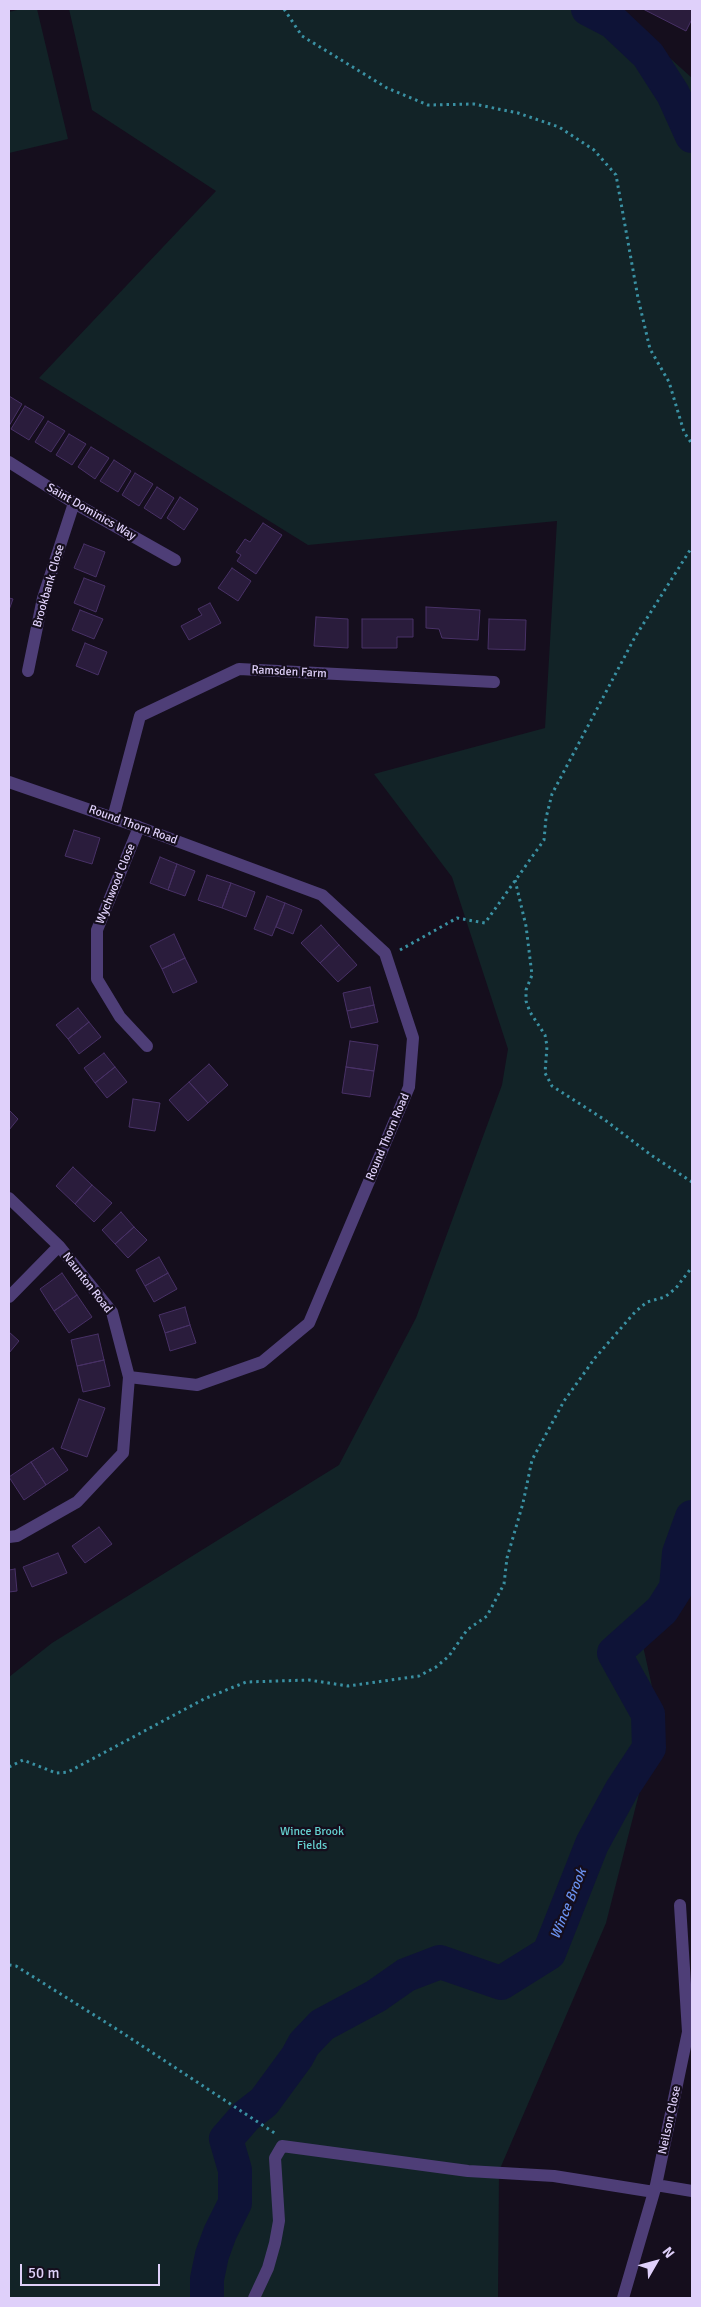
<!DOCTYPE html>
<style>
body{margin:0}
#map{position:relative;width:701px;height:2307px;overflow:hidden;background:#150e1d;font-family:Signika,sans-serif}
canvas{display:block}
.frame{position:absolute;inset:0;border:10px solid #dfd0fa;pointer-events:none}
.north{position:absolute;left:631px;top:2237px;width:50px;height:50px;-webkit-text-stroke:4px #150e1d;paint-order:stroke;rotate:52deg;font-size:14px;font-weight:700;line-height:20px;text-align:center;color:#dfd0fa}
.north::after{content:'';display:block;margin:auto;width:18px;height:22px;background:#dfd0fa;clip-path:polygon(50% 0,100% 100%,50% 72%,0 100%)}
.scale{position:absolute;left:20px;top:2264px;width:140px;height:22px;box-sizing:border-box;border:2px solid #dfd0fa;border-top:0;padding-left:6px;font-size:15px;line-height:18px;white-space:nowrap;color:#dfd0fa;-webkit-text-stroke:4px #150e1d;paint-order:stroke}
</style>
<div id="map">
<canvas width="701" height="2307"></canvas>
<div class="frame"></div>
<div class="north">N</div>
<div class="scale">50 m</div>
</div>
<script>
const ctx = document.querySelector('canvas').getContext('2d');
ctx.lineJoin = 'round';
function fillPath(path, color) { ctx.fillStyle = color; ctx.fill(path, 'evenodd'); }
const toPath = rows => new Path2D(rows.map(r => 'M' + r).join(''));
function stroke(path, color, width, dash) { ctx.strokeStyle = color; ctx.lineWidth = width; ctx.lineCap = dash ? 'butt' : 'round'; ctx.setLineDash(dash || []); ctx.stroke(path); }
function drawText(font, color, halo, rows, align = 'center') {
  ctx.font = font + ' Signika,sans-serif'; ctx.lineWidth = 4.5; ctx.setLineDash([]); ctx.textBaseline = 'middle'; ctx.strokeStyle = halo; ctx.fillStyle = color; for (const [text, x, y, turn = 0] of rows) {
    ctx.save(); ctx.translate(x, y); ctx.rotate((+turn || 0) * Math.PI / 180); ctx.textAlign = isNaN(turn) ? turn : align; if (halo) ctx.strokeText(text, 0, 0); ctx.fillText(text, 0, 0); ctx.restore();
  }
}
fillPath(toPath([
 [21,9,37,9,68,139,9,153,9,12],
 [69,9,609,9,631,23,692,78,692,1546,683,1597,641,1637,663,1736,643,1778,606,1923,499,2171,498,2298,9,2298,9,1677,52,1643,339,1465,416,1318,502,1085,508,1049,452,877,374,774,545,728,557,521,308,545,39,378,216,191,92,110]
]), '#122327');
stroke(toPath([
 [588,9,613,22,648,55,673,94,692,136],
 [207,2298,207,2279,212,2255,220,2233,235,2203,235,2170,226,2139,246,2116,264,2102,297,2057,304,2044,322,2025,376,1996,406,1975,440,1962,501,1983,549,1953,592,1844,622,1789,649,1748,648,1714,614,1653,662,1610,676,1588,679,1553,692,1517]
]), '#0e1337', 34);
const building = toPath([
 [643,9,692,9,692,19,686,31,643,9],
 [9,396,22,404,9,426,9,396],
 [25,406,44,417,29,440,11,429,25,406],
 [48,421,65,431,51,452,35,442,48,421],
 [69,434,86,444,72,465,56,455,69,434],
 [91,447,109,458,95,479,78,467,91,447],
 [114,460,131,471,118,492,100,481,114,460],
 [135,473,153,484,139,506,122,495,135,473],
 [157,487,174,498,161,519,144,508,157,487],
 [180,497,198,509,184,530,167,518,180,497],
 [263,523,282,535,256,574,237,561,241,555,236,552,245,539,250,542,263,523],
 [84,544,105,552,96,577,74,568,84,544],
 [232,568,251,581,238,601,218,588,232,568],
 [84,578,105,586,96,612,74,603,84,578],
 [9,598,13,599,9,610,9,598],
 [210,603,221,623,189,640,181,626,202,615,198,609,210,603],
 [426,607,480,610,478,640,442,638,439,629,426,628,426,607],
 [80,610,103,619,94,639,72,630,80,610],
 [316,617,348,619,348,648,314,646,316,617],
 [362,619,413,619,413,637,397,637,397,648,362,648,362,619],
 [489,619,526,620,525,650,488,649,489,619],
 [85,643,107,652,98,675,76,666,85,643],
 [74,830,100,838,92,864,65,856,74,830],
 [160,857,177,864,168,890,150,883,160,857],
 [177,864,195,871,185,896,168,890,177,864],
 [207,875,231,883,222,908,198,900,207,875],
 [231,883,255,892,246,917,222,908,231,883],
 [267,896,285,903,272,936,254,929,267,896],
 [285,903,302,910,293,934,276,927,285,903],
 [321,925,339,945,320,963,301,943,321,925],
 [174,934,185,958,162,969,150,946,174,934],
 [339,945,357,965,338,982,320,963,339,945],
 [185,958,197,982,173,993,162,969,185,958],
 [370,987,374,1005,347,1011,343,993,370,987],
 [374,1005,378,1022,351,1028,347,1011,374,1005],
 [78,1008,89,1022,68,1039,56,1025,78,1008],
 [89,1022,101,1037,79,1054,68,1039,89,1022],
 [350,1041,378,1045,374,1071,346,1067,350,1041],
 [104,1053,115,1067,95,1083,84,1068,104,1053],
 [209,1064,228,1085,208,1103,189,1082,209,1064],
 [115,1067,127,1082,107,1098,95,1083,115,1067],
 [346,1067,374,1071,370,1097,342,1093,346,1067],
 [189,1082,208,1103,188,1121,169,1100,189,1082],
 [133,1099,160,1103,155,1131,129,1127,133,1099],
 [9,1110,18,1119,9,1130,9,1110],
 [73,1167,92,1185,75,1204,56,1186,73,1167],
 [92,1185,112,1203,94,1222,75,1204,92,1185],
 [121,1212,134,1227,115,1244,102,1230,121,1212],
 [134,1227,147,1240,128,1258,115,1244,134,1227],
 [159,1257,168,1273,145,1286,136,1270,159,1257],
 [62,1273,77,1295,54,1311,40,1289,62,1273],
 [168,1273,177,1289,154,1302,145,1286,168,1273],
 [77,1295,92,1317,69,1333,54,1311,77,1295],
 [185,1307,190,1325,165,1333,159,1315,185,1307],
 [190,1325,196,1343,170,1351,165,1333,190,1325],
 [9,1332,19,1341,9,1353,9,1332],
 [98,1334,104,1360,77,1366,71,1340,98,1334],
 [104,1360,110,1386,83,1392,77,1366,104,1360],
 [79,1399,105,1408,87,1457,61,1448,79,1399],
 [53,1448,68,1470,46,1485,31,1462,53,1448],
 [31,1462,46,1485,24,1500,9,1477,31,1462],
 [99,1527,112,1544,85,1563,72,1546,99,1527],
 [58,1553,67,1573,32,1587,23,1567,58,1553],
 [15,1569,17,1591,9,1592,9,1570,15,1569]
]);
fillPath(building, '#2a1c3c');
stroke(building, '#483166', 1);
stroke(toPath([
 [284,9,302,36,387,88,428,105,474,104,518,113,559,127,594,150,616,175,638,298,650,349,669,382,684,432,692,444],
 [515,880,526,926,532,975,526,990,526,1001,530,1012,545,1035,547,1046,545,1073,552,1086,605,1120,651,1155,692,1182],
 [400,950,457,918,485,923,544,840,546,818,552,794,635,637,692,547],
 [9,1767,23,1760,56,1773,68,1772,204,1699,246,1682,309,1680,348,1686,419,1676,436,1667,449,1656,467,1630,487,1616,504,1584,507,1558,523,1503,532,1460,564,1401,595,1358,635,1312,647,1302,665,1297,676,1288,692,1267],
 [9,1965,16,1966,118,2030,276,2134]
]), '#3a91a3', 3, [2.5, 4]);
stroke(toPath([
 [9,462,74,503,175,560],
 [28,671,43,598,74,503],
 [9,782,139,827,322,895,385,953,413,1038,409,1087,309,1323,262,1362,197,1385,129,1377],
 [113,818,140,716,239,669,494,682],
 [139,827,97,930,97,979,120,1017,147,1046],
 [9,1198,59,1246,112,1312,129,1377,123,1453,77,1502,17,1536,9,1537],
 [9,1297,59,1246],
 [656,2185,692,2191],
 [254,2298,268,2268,275,2243,279,2221,275,2158,282,2146,468,2171,554,2176,654,2192],
 [623,2298,656,2185,688,2032,680,1905]
]), '#4e3e77', 12);
drawText('12px', '#dfd0fa', '#150e1d', [
 ["Saint Dominics Way",91,512,30],
 ["Brookbank Close",49,586,-74],
 ["Ramsden Farm",289,672,3],
 ["Round Thorn Road",133,825,20],
 ["Wychwood Close",116,884,-68],
 ["Round Thorn Road",388,1137,-67],
 ["Naunton Road",87,1283,52],
 ["Neilson Close",670,2120,-78]
]);
drawText('12px', '#65d1d0', '#150e1d', [
 ["Wince Brook",312,1832],
 ["Fields",312,1846]
]);
drawText('italic 14px', '#6a91ee', '#150e1d', [
 ["Wince Brook",569,1904,-68]
]);
</script>
